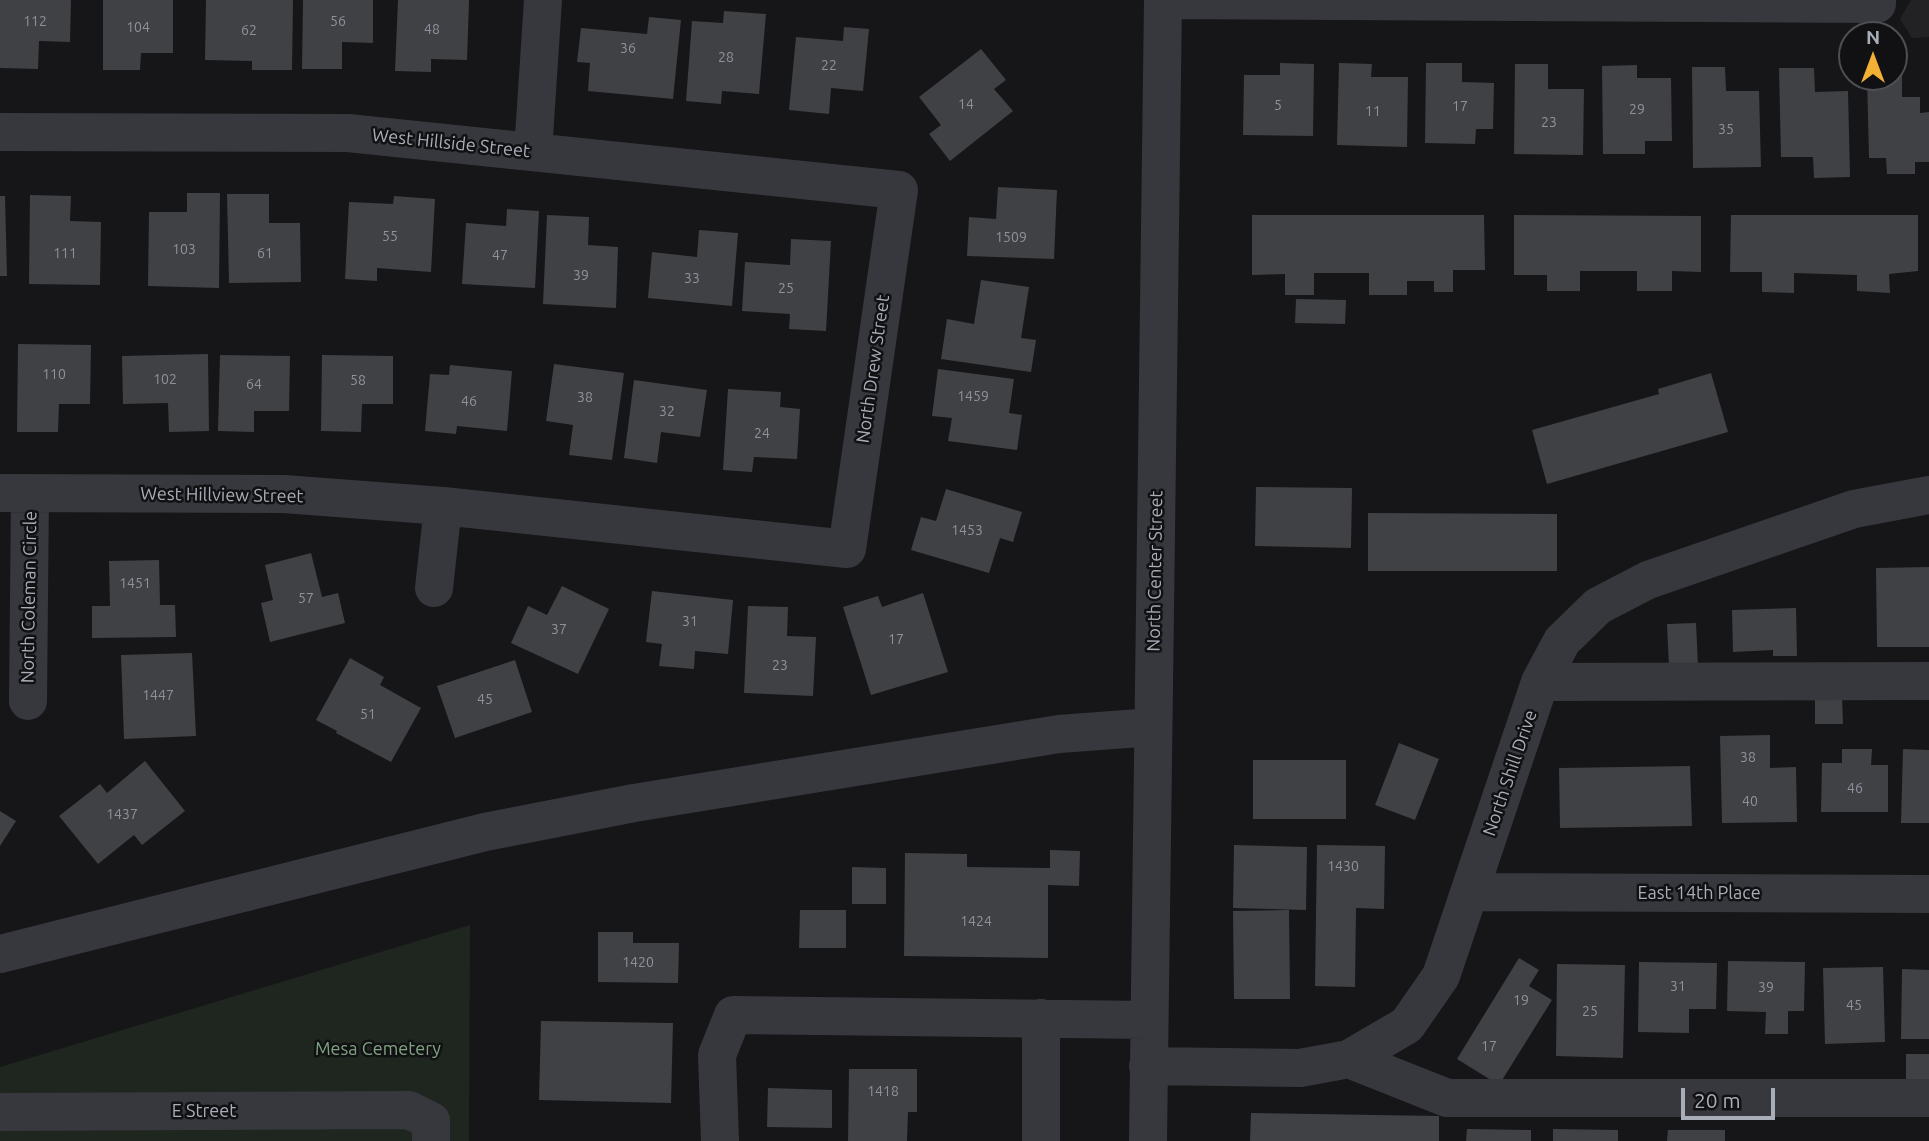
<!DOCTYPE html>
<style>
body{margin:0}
#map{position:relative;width:1929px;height:1141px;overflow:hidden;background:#161618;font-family:Ubuntu,sans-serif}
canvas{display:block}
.north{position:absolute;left:1838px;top:21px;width:70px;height:70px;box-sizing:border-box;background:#111113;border:2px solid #4d4f55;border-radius:50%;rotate:0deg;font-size:19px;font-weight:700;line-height:28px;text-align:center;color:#a8adb8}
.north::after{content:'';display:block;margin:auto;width:24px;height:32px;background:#f2b134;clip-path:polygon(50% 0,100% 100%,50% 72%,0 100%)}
.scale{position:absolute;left:1681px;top:1088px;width:94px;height:32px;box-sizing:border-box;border:4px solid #a8adb8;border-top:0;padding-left:9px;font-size:21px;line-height:24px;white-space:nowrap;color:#a8adb8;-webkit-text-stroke:5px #111113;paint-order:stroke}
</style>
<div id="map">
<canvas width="1929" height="1141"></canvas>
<div class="north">N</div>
<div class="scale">20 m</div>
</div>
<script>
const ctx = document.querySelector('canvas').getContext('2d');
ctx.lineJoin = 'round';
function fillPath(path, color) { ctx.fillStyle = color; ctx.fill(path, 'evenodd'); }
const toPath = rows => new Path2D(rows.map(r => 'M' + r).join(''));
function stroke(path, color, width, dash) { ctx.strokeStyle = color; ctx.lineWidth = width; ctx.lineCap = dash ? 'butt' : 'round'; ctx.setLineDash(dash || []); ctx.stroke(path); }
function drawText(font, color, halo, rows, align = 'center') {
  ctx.font = font + ' Ubuntu,sans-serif'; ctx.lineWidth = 5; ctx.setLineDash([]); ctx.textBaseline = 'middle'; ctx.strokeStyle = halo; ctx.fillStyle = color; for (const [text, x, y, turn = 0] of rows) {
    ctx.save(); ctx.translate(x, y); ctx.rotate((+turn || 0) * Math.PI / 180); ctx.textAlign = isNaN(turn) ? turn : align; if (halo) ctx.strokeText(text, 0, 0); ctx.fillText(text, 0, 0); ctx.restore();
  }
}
fillPath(toPath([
 [1911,0,1929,0,1929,37,1912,38,1900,19]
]), '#222225');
fillPath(toPath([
 [470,925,469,1141,0,1141,0,1067]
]), '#1e261f');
fillPath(toPath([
 [0,0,71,0,70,42,39,41,38,69,0,68],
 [103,0,173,0,173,53,141,53,140,70,103,70],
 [206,0,293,0,292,70,252,70,252,61,205,60],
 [303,0,373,0,373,43,342,42,342,69,302,69],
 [398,0,469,0,467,60,431,59,431,72,395,71],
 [724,11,766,14,759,94,722,91,721,104,686,101,692,21,723,23],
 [649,17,681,20,673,99,588,91,590,63,577,62,581,28,647,34],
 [844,27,869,29,863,91,831,88,829,114,789,110,796,37,843,41],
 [981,49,1006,80,994,89,1013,111,950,161,929,134,941,125,919,97],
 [1280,63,1314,64,1313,136,1243,135,1244,75,1280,75],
 [1339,63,1372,64,1371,77,1408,77,1407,147,1337,145],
 [1426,63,1462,63,1462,82,1494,83,1493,129,1476,129,1475,144,1425,143],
 [1515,64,1548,64,1548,89,1584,89,1583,155,1514,154],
 [1637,65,1637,78,1671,78,1672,141,1645,141,1645,154,1603,154,1602,66],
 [1692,67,1725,67,1726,91,1759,91,1761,167,1693,168],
 [1779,68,1814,68,1815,92,1848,91,1850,177,1814,178,1813,157,1781,157],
 [1894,75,1902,75,1902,97,1920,97,1920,113,1929,112,1929,162,1915,162,1915,174,1887,174,1886,158,1869,158,1867,77,1894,77],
 [998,187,1057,190,1054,259,967,256,969,217,996,219],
 [187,193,220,193,219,288,148,286,149,212,187,212],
 [227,194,269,194,269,223,300,223,301,282,229,283],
 [30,195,71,196,70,221,101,222,100,285,29,284],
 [0,196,5,196,7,276,0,276],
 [394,196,435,199,431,272,377,268,377,281,345,279,349,202,393,204],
 [507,209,539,211,535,288,462,284,466,223,506,226],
 [547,215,589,217,588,245,618,247,616,308,543,304],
 [1252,215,1484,215,1485,270,1453,270,1453,292,1434,292,1434,281,1407,281,1407,295,1369,295,1369,273,1314,273,1314,295,1285,295,1285,274,1252,275],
 [1514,215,1701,216,1701,272,1672,271,1672,291,1637,291,1637,271,1580,271,1580,291,1547,291,1547,275,1514,275],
 [1731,215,1918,215,1918,271,1889,274,1890,293,1857,291,1857,275,1794,273,1794,293,1762,292,1762,272,1730,272],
 [699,230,738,233,732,306,648,298,652,252,697,257],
 [791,239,831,241,826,331,789,329,790,314,742,311,745,262,790,265],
 [981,280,1029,287,1021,338,1036,340,1031,372,941,359,947,319,974,324],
 [1296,299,1346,300,1345,324,1295,323],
 [18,344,91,345,90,404,59,404,58,432,17,432],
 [208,354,209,431,169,432,168,403,123,404,122,356],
 [220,355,290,356,289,411,254,411,254,432,218,431],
 [322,355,393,356,393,404,362,404,361,432,321,431],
 [554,364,624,373,612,460,569,455,573,425,546,421],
 [450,365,512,371,507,431,457,426,456,434,425,431,430,374,449,375],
 [938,369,1014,379,1009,413,1022,415,1017,450,948,441,952,418,932,416],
 [1711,373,1728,432,1547,484,1532,430,1659,394,1658,389],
 [634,380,707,390,700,437,661,432,657,463,624,458],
 [728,389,781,392,780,407,800,409,797,459,754,457,752,472,723,470],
 [1256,487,1352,488,1351,548,1255,546],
 [946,489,1022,512,1013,542,1000,538,989,573,911,550,921,517,936,521],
 [1368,513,1557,514,1557,571,1368,571],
 [311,553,322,597,338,593,345,623,270,642,261,603,273,600,265,565],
 [159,560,160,605,175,605,176,637,92,638,92,606,110,606,109,561],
 [1929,567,1929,647,1877,647,1876,568],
 [562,586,609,609,578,674,511,643,528,606,547,615],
 [652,591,733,600,728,654,695,651,694,669,659,666,662,644,646,642],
 [923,593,948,672,871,695,843,607,878,596,882,607],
 [748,606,788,607,787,636,816,637,813,696,744,693],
 [1796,608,1797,656,1773,656,1773,650,1733,652,1732,610],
 [1696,623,1698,666,1669,667,1667,624],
 [192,653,196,736,124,739,121,655],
 [350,658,384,677,380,685,421,708,391,762,336,733,337,731,316,720],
 [515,660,532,712,455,738,437,686],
 [1842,695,1843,724,1815,724,1815,696],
 [1770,735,1770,768,1796,767,1797,822,1722,823,1720,736],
 [1399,743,1439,759,1415,820,1375,805],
 [1842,749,1872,749,1871,765,1888,765,1888,812,1821,812,1822,763,1842,763],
 [1903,749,1929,750,1929,823,1901,823],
 [1253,760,1346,760,1346,819,1253,819],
 [145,761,185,811,142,845,134,835,98,864,59,816,100,784,107,793],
 [1690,766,1692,826,1560,828,1559,768],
 [0,811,16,821,0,846],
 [1234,845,1307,847,1306,910,1233,908],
 [1317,845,1385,846,1384,909,1356,908,1355,987,1315,986],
 [1050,850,1080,851,1079,886,1048,885,1048,958,904,956,905,853,967,854,967,867,1050,868],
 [852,867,886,868,886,904,852,904],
 [800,910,846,910,846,948,799,948],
 [1289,910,1290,999,1234,999,1233,911],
 [598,932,633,932,633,943,679,943,678,983,598,982],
 [1519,958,1539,970,1529,986,1552,1000,1499,1085,1457,1059],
 [1728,961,1805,962,1804,1011,1788,1011,1788,1034,1765,1034,1766,1012,1727,1011],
 [1639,962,1717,963,1716,1009,1689,1009,1689,1033,1638,1032],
 [1557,964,1625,965,1623,1058,1556,1056],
 [1883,967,1885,1042,1825,1044,1823,968],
 [1902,969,1929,970,1929,1039,1901,1039],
 [541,1021,673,1023,671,1103,539,1100],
 [1906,1054,1929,1054,1929,1087,1906,1088],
 [849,1069,917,1069,917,1112,908,1112,907,1141,848,1141],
 [768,1088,832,1090,832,1128,767,1127],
 [1251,1113,1439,1116,1439,1141,1250,1141],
 [1467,1129,1531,1130,1531,1141,1466,1141],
 [1553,1129,1618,1130,1618,1141,1553,1141],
 [1668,1130,1725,1130,1725,1141,1667,1141]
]), '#404145');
stroke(toPath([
 [0,132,348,133,899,190,847,549,443,506,284,494,0,493],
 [533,152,543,0],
 [434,588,443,506],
 [1540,682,1929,681],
 [28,701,30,493],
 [1470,892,1929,894],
 [0,954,485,832,634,803,1059,734,1153,727],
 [1349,1059,1447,1098,1929,1098],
 [1148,1066,1300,1068,1349,1059,1407,1025,1441,976,1540,682,1562,641,1598,606,1648,580,1854,509,1929,495],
 [0,1112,409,1110,431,1121,431,1141],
 [720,1141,717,1055,733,1015,1149,1020],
 [1041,1141,1041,1018],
 [1148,1141,1163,0,1877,4,1877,0]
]), '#37383d', 38);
drawText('14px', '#8e929b', null, [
 ["112",35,21],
 ["56",338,21],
 ["104",138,27],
 ["48",432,29],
 ["62",249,30],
 ["36",628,48],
 ["28",726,57],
 ["22",829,65],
 ["14",966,104],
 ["5",1278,105],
 ["17",1460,106],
 ["29",1637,109],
 ["11",1373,111],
 ["23",1549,122],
 ["35",1726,129],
 ["55",390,236],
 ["1509",1011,237],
 ["103",184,249],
 ["111",65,253],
 ["61",265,253],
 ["47",500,255],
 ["39",581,275],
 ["33",692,278],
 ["25",786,288],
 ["110",54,374],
 ["102",165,379],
 ["58",358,380],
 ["64",254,384],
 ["1459",973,396],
 ["38",585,397],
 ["46",469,401],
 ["32",667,411],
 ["24",762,433],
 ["1453",967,530],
 ["1451",135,583],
 ["57",306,598],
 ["31",690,621],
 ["37",559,629],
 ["17",896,639],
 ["23",780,665],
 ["1447",158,695],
 ["45",485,699],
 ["51",368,714],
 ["38",1748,757],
 ["46",1855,788],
 ["40",1750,801],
 ["1437",122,814],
 ["1430",1343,866],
 ["1424",976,921],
 ["1420",638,962],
 ["31",1678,986],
 ["39",1766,987],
 ["19",1521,1000],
 ["45",1854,1005],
 ["25",1590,1011],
 ["17",1489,1046],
 ["1418",883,1091]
]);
drawText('18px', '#a8adb8', '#111113', [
 ["West Hillside Street",451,143,6],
 ["North Drew Street",873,369,-82],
 ["West Hillview Street",222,495,1],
 ["North Center Street",1155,571,-89],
 ["North Coleman Circle",29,597,-89],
 ["North Shill Drive",1510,773,-71],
 ["East 14th Place",1699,893],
 ["E Street",204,1111]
]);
drawText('18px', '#7fa381', '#111113', [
 ["Mesa Cemetery",378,1049]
]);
</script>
